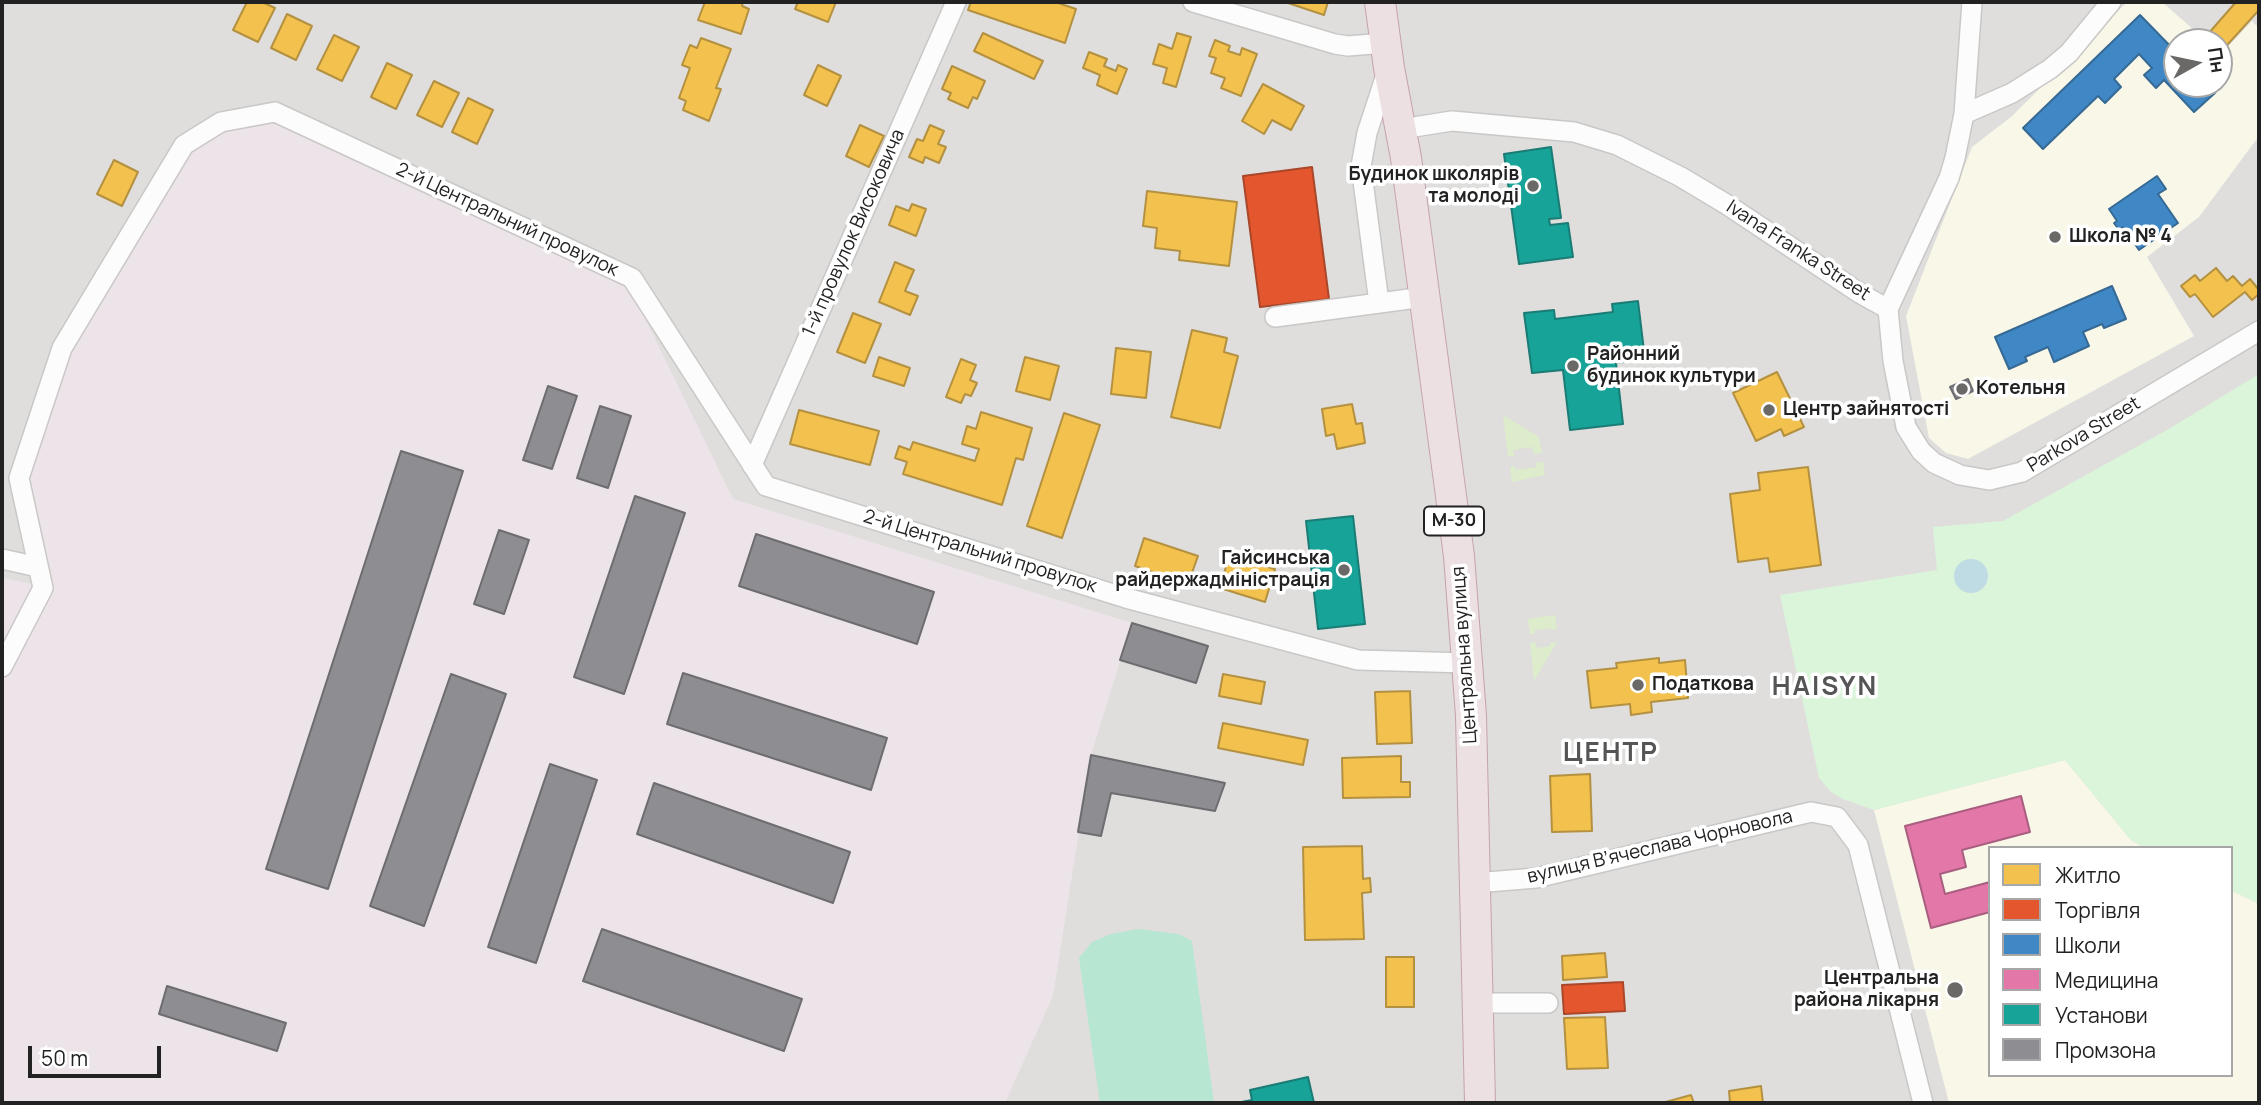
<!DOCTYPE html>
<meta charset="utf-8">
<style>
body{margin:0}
#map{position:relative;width:2261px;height:1105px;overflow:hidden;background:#f0eeeb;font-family:Manrope,sans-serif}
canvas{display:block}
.frame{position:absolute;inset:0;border:4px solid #222;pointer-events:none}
.legend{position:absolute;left:1988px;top:846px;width:245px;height:231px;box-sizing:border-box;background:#fff;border:2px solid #a7a7a7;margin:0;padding:9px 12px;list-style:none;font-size:21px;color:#222}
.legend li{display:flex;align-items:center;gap:14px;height:35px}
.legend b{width:35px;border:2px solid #a7a7a7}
.north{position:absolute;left:2163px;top:28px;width:70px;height:70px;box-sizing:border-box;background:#fff;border:2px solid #a7a7a7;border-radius:50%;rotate:81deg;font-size:19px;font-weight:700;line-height:28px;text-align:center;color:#222}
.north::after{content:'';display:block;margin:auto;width:24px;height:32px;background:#6a6968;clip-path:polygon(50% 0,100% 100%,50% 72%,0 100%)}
.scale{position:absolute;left:28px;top:1046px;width:133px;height:32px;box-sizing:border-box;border:4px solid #222;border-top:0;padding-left:9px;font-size:21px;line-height:24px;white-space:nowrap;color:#222;-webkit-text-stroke:5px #fff;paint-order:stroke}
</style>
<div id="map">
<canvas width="2261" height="1105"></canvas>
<div class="frame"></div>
<ul class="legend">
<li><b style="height:19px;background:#f2c14e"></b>Житло</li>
<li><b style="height:19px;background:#e4572e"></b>Торгівля</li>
<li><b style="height:19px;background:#3f88c5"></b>Школи</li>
<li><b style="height:19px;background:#e377a8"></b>Медицина</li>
<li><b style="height:19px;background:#17a398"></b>Установи</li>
<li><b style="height:19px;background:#8d8d92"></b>Промзона</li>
</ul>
<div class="north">Пн</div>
<div class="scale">50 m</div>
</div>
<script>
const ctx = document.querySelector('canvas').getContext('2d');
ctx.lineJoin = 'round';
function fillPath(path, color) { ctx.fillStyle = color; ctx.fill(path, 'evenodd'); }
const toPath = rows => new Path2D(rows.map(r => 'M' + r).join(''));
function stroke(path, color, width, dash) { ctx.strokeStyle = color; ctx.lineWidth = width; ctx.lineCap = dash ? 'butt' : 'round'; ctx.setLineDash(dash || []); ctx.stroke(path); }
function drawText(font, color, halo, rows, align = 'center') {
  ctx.font = font + ' Manrope,sans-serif'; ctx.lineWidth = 7; ctx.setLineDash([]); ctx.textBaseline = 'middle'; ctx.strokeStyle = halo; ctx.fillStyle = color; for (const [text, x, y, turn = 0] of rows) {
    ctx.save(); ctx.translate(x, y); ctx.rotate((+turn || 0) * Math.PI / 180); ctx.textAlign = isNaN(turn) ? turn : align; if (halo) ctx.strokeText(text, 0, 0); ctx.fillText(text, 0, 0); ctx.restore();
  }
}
fillPath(toPath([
 [2,2,2259,2,2259,1103,2,1103],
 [2177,42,2219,42,2219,84,2177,84],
 [1990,848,2231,848,2231,1075,1990,1075]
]), '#dfdedc');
fillPath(toPath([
 [274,117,627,281,733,499,1132,623,1091,755,1053,996,1005,1103,2,1103,2,578,47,587,24,479,68,349,189,149,223,126]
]), '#ede4e9');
fillPath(toPath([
 [2127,2,2162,2,2202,37,2198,42,2177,42,2177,84,2219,84,2219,56,2252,21,2259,28,2259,136,2199,217,2147,257,2194,336,1968,459,1946,453,1929,438,1906,316,1972,147,2011,117],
 [2065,760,2131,840,2145,848,1990,848,1990,1075,2231,1075,2231,890,2259,904,2259,1103,1949,1103,1874,810]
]), '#f8f7e8');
fillPath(toPath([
 [1503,415,1539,437,1542,453,1534,454,1532,447,1513,450,1514,456,1508,456],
 [1536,462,1543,462,1545,475,1512,482,1510,467,1514,466,1516,470,1536,467],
 [1555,615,1557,629,1551,630,1550,628,1535,630,1535,634,1530,634,1528,619],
 [1535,642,1537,648,1550,646,1550,643,1557,642,1534,681,1530,643]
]), '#ddeccb');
fillPath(toPath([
 [2259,374,2259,904,2231,890,2231,848,2145,848,2136,843,2131,840,2065,760,1874,810,1843,799,1831,792,1819,778,1780,595,1937,570,1933,527,2003,521,2167,430]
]), '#daf5da');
fillPath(toPath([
 [1138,929,1179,934,1192,941,1214,1103,1100,1103,1079,958,1092,942,1111,934]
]), '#b7e6d2');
fillPath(toPath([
 '1954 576a17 17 0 1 1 34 0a17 17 0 1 1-34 0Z'
]), '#bfdbe3');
const homes = toPath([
 [247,2,262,2,275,8,258,42,233,30,247,2],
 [705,2,743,2,742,6,749,9,741,34,698,20,705,2],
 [798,2,836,2,828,22,795,9,798,2],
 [971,2,1055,2,1076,9,1065,43,968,10,971,2],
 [1285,2,1328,2,1324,15,1285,2],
 [2236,2,2259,2,2259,10,2219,54,2219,42,2201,42,2236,2],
 [287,14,312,26,296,60,271,48,287,14],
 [983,33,1043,61,1034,79,974,51,983,33],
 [1177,33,1191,37,1176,87,1163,83,1167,68,1153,64,1159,44,1172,49,1177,33],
 [334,35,359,47,342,81,317,69,334,35],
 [701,38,731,49,716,88,721,89,709,121,683,110,686,101,679,98,690,68,682,65,690,45,697,48,701,38],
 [1215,40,1230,46,1228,51,1240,55,1242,48,1257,54,1241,96,1221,88,1225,78,1211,73,1216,58,1209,56,1215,40],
 [1089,52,1107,59,1104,66,1116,71,1118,65,1127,69,1117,94,1097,85,1100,75,1083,68,1089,52],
 [387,63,412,75,396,109,371,97,387,63],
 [818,65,841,76,827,106,804,95,818,65],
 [952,66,985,81,977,99,973,97,968,108,948,99,951,93,942,89,952,66],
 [434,81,459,93,442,127,417,115,434,81],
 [1263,84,1304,106,1291,130,1272,120,1264,134,1242,121,1263,84],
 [468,98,493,110,477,144,452,132,468,98],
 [860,125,884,136,869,167,846,156,860,125],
 [930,125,944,131,938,144,946,147,939,163,925,157,923,163,909,157,917,139,923,141,930,125],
 [114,160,138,172,122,206,97,194,114,160],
 [1147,191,1237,202,1229,266,1179,260,1180,251,1155,248,1157,228,1143,226,1147,191],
 [912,204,926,209,916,236,889,225,896,206,909,211,912,204],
 [895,262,914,270,905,291,918,296,910,315,879,302,895,262],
 [2216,268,2227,281,2233,276,2242,286,2250,279,2259,290,2259,294,2252,300,2245,292,2213,317,2195,294,2190,297,2181,286,2195,275,2200,281,2216,268],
 [853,313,881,324,865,363,837,352,853,313],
 [1192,330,1227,338,1224,352,1238,356,1220,428,1171,417,1192,330],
 [1116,348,1151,352,1146,398,1111,394,1116,348],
 [879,357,910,368,904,386,873,376,879,357],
 [1025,357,1059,366,1050,400,1016,391,1025,357],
 [961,359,976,365,970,380,977,383,971,396,965,394,961,403,946,397,961,359],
 [1777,372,1804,427,1784,436,1781,429,1756,441,1733,393,1777,372],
 [1352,404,1356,424,1362,423,1365,443,1337,449,1334,434,1326,436,1322,409,1352,404],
 [799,410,879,431,870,465,790,444,799,410],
 [981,412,1032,428,1023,460,1016,458,1002,505,903,474,907,462,895,458,899,446,910,450,913,442,975,461,979,449,962,444,967,426,976,429,981,412],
 [1064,413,1100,425,1062,538,1027,526,1064,413],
 [1808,467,1821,565,1770,572,1768,558,1738,562,1730,494,1760,490,1758,473,1808,467],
 [1144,538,1198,556,1188,584,1135,566,1144,538],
 [1229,556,1275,569,1265,602,1220,588,1229,556],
 [1659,658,1659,663,1685,660,1688,698,1651,702,1652,712,1631,715,1630,704,1591,708,1587,671,1617,668,1616,663,1659,658],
 [1223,674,1265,682,1261,704,1219,696,1223,674],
 [1410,691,1412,743,1377,744,1375,692,1410,691],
 [1223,723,1308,740,1303,765,1218,748,1223,723],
 [1401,756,1401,782,1410,782,1410,797,1343,798,1342,758,1401,756],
 [1590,774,1592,831,1552,832,1550,776,1590,774],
 [1362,846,1363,879,1370,878,1371,892,1362,893,1364,939,1305,940,1303,847,1362,846],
 [1605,953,1607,977,1563,980,1562,956,1605,953],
 [1386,957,1414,957,1414,1007,1386,1007,1386,957],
 [1605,1017,1608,1068,1567,1069,1564,1018,1605,1017],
 [1761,1086,1763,1103,1730,1103,1729,1091,1761,1086],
 [1691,1095,1694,1103,1662,1103,1691,1095]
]);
fillPath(homes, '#f2c14e');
stroke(homes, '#b49141', 2);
const shops = toPath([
 [1312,167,1329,299,1260,307,1243,176,1312,167],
 [1623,982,1625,1011,1564,1014,1562,985,1623,982]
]);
fillPath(shops, '#e4572e');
stroke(shops, '#aa472a', 2);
const schools = toPath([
 [2140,15,2177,53,2177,84,2206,84,2215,93,2194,112,2164,80,2156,88,2144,75,2152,68,2139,54,2114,79,2121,87,2105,103,2098,96,2043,149,2023,128,2140,15],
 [2157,176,2166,189,2158,194,2178,223,2139,250,2123,227,2119,230,2114,223,2117,221,2109,209,2157,176],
 [2112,286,2126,319,2104,328,2102,324,2083,332,2089,346,2054,362,2048,347,2025,357,2027,361,2009,369,1995,337,2112,286]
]);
fillPath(schools, '#3f88c5');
stroke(schools, '#366994', 2);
const health = toPath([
 [2021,796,2030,832,1962,850,1966,867,1940,874,1945,894,1990,882,1990,912,1931,928,1905,826,2021,796]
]);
fillPath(health, '#e377a8');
stroke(health, '#a95e80', 2);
const public = toPath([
 [1551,147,1561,218,1549,219,1550,225,1568,223,1573,257,1519,264,1504,154,1551,147],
 [1638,301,1645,359,1616,363,1623,424,1570,430,1563,370,1532,373,1524,313,1554,310,1555,319,1613,312,1612,304,1638,301],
 [1353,516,1365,624,1318,629,1306,521,1353,516],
 [1308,1077,1314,1103,1236,1103,1252,1100,1250,1090,1308,1077]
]);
fillPath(public, '#17a398');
stroke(public, '#1a7c75', 2);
const industry = toPath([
 [1968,379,1973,391,1956,399,1950,387,1968,379],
 [548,386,577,396,552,469,523,460,548,386],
 [600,406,631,416,608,488,577,478,600,406],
 [401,451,463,471,328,889,266,869,401,451],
 [635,496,685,513,624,694,574,677,635,496],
 [499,530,529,540,504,614,474,604,499,530],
 [756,534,934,592,917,644,739,586,756,534],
 [1132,623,1208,646,1196,683,1120,660,1132,623],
 [683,673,887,738,871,790,667,724,683,673],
 [451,674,506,694,424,926,370,906,451,674],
 [1091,755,1225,783,1215,811,1111,793,1101,836,1078,832,1091,755],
 [550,764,597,780,536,963,488,947,550,764],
 [654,783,850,852,833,903,637,834,654,783],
 [602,929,802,999,784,1051,583,981,602,929],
 [167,986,286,1023,277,1051,159,1014,167,986]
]);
fillPath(industry, '#8d8d92');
stroke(industry, '#6d6d70', 2);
const minor = toPath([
 [1193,2,1335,44,1348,46,1385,43],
 [1964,114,2012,93,2050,69,2069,53,2111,2],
 [1401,129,1452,121,1574,132,1617,145,1681,177,1726,204,1861,294,1888,309],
 [1379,303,1361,166,1367,133,1387,72],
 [1888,309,1893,361,1906,427,1921,451,1934,463,1960,475,1989,480,2022,472,2259,331],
 [1888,309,1949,178,1955,158,1964,114,1972,2],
 [1275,317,1424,297],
 [752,465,956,2],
 [2,559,38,567],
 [2,667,43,588,19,478,62,348,184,145,221,122,275,112,632,278,766,486,1126,598,1358,660,1468,663],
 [1475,883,1536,878,1811,812,1837,817,1858,845,1923,1103],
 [1478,1003,1548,1003]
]);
const highway = toPath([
 [1380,2,1389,68,1406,158,1459,556,1471,716,1480,1103]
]);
stroke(minor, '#c9c8c7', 22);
stroke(highway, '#c5a2ac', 32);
stroke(minor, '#fdfcfc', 19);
stroke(highway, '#ece0e2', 30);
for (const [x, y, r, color] of [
 [1533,186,7,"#6a6968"],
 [2055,237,7,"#6a6968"],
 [1573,366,7,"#6a6968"],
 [1962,389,7,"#6a6968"],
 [1769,410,7,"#6a6968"],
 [1344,570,7,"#6a6968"],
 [1638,685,7,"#6a6968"],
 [1955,990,9,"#6a6968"]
]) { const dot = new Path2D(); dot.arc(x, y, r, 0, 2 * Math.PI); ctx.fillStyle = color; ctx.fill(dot); stroke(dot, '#fff', 2.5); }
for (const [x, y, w] of [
 [1454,521,60]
]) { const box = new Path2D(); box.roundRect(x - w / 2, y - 14.5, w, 29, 5); ctx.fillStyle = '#fff'; ctx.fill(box); stroke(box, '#222', 2); }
drawText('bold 18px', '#222', null, [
 ["М-30",1454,521]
]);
drawText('bold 19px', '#222', '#fff', [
 ["Будинок школярів",1519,175,"right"],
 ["та молоді",1519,197,"right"],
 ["Школа № 4",2069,237],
 ["Районний",1587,355],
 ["будинок культури",1587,377],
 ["Котельня",1976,389],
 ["Центр зайнятості",1783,410],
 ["Гайсинська",1330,559,"right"],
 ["райдержадміністрація",1330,581,"right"],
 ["Податкова",1652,685],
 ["Центральна",1939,979,"right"],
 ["района лікарня",1939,1001,"right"]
], 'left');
drawText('19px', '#222', '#fff', [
 ["2-й Центральний провулок",507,220,25],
 ["1-й провулок Високовича",854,233,-66],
 ["Ivana Franka Street",1798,251,33],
 ["Parkova Street",2084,435,-31],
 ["2-й Центральний провулок",980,552,17],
 ["Центральна вулиця",1465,655,-94],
 ["вулиця Вʼячеслава Чорновола",1660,847,-13]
]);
ctx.letterSpacing = '2px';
drawText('bold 26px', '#555', '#fff', [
 ["HAISYN",1825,688],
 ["ЦЕНТР",1611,754]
]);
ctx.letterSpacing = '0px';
</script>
